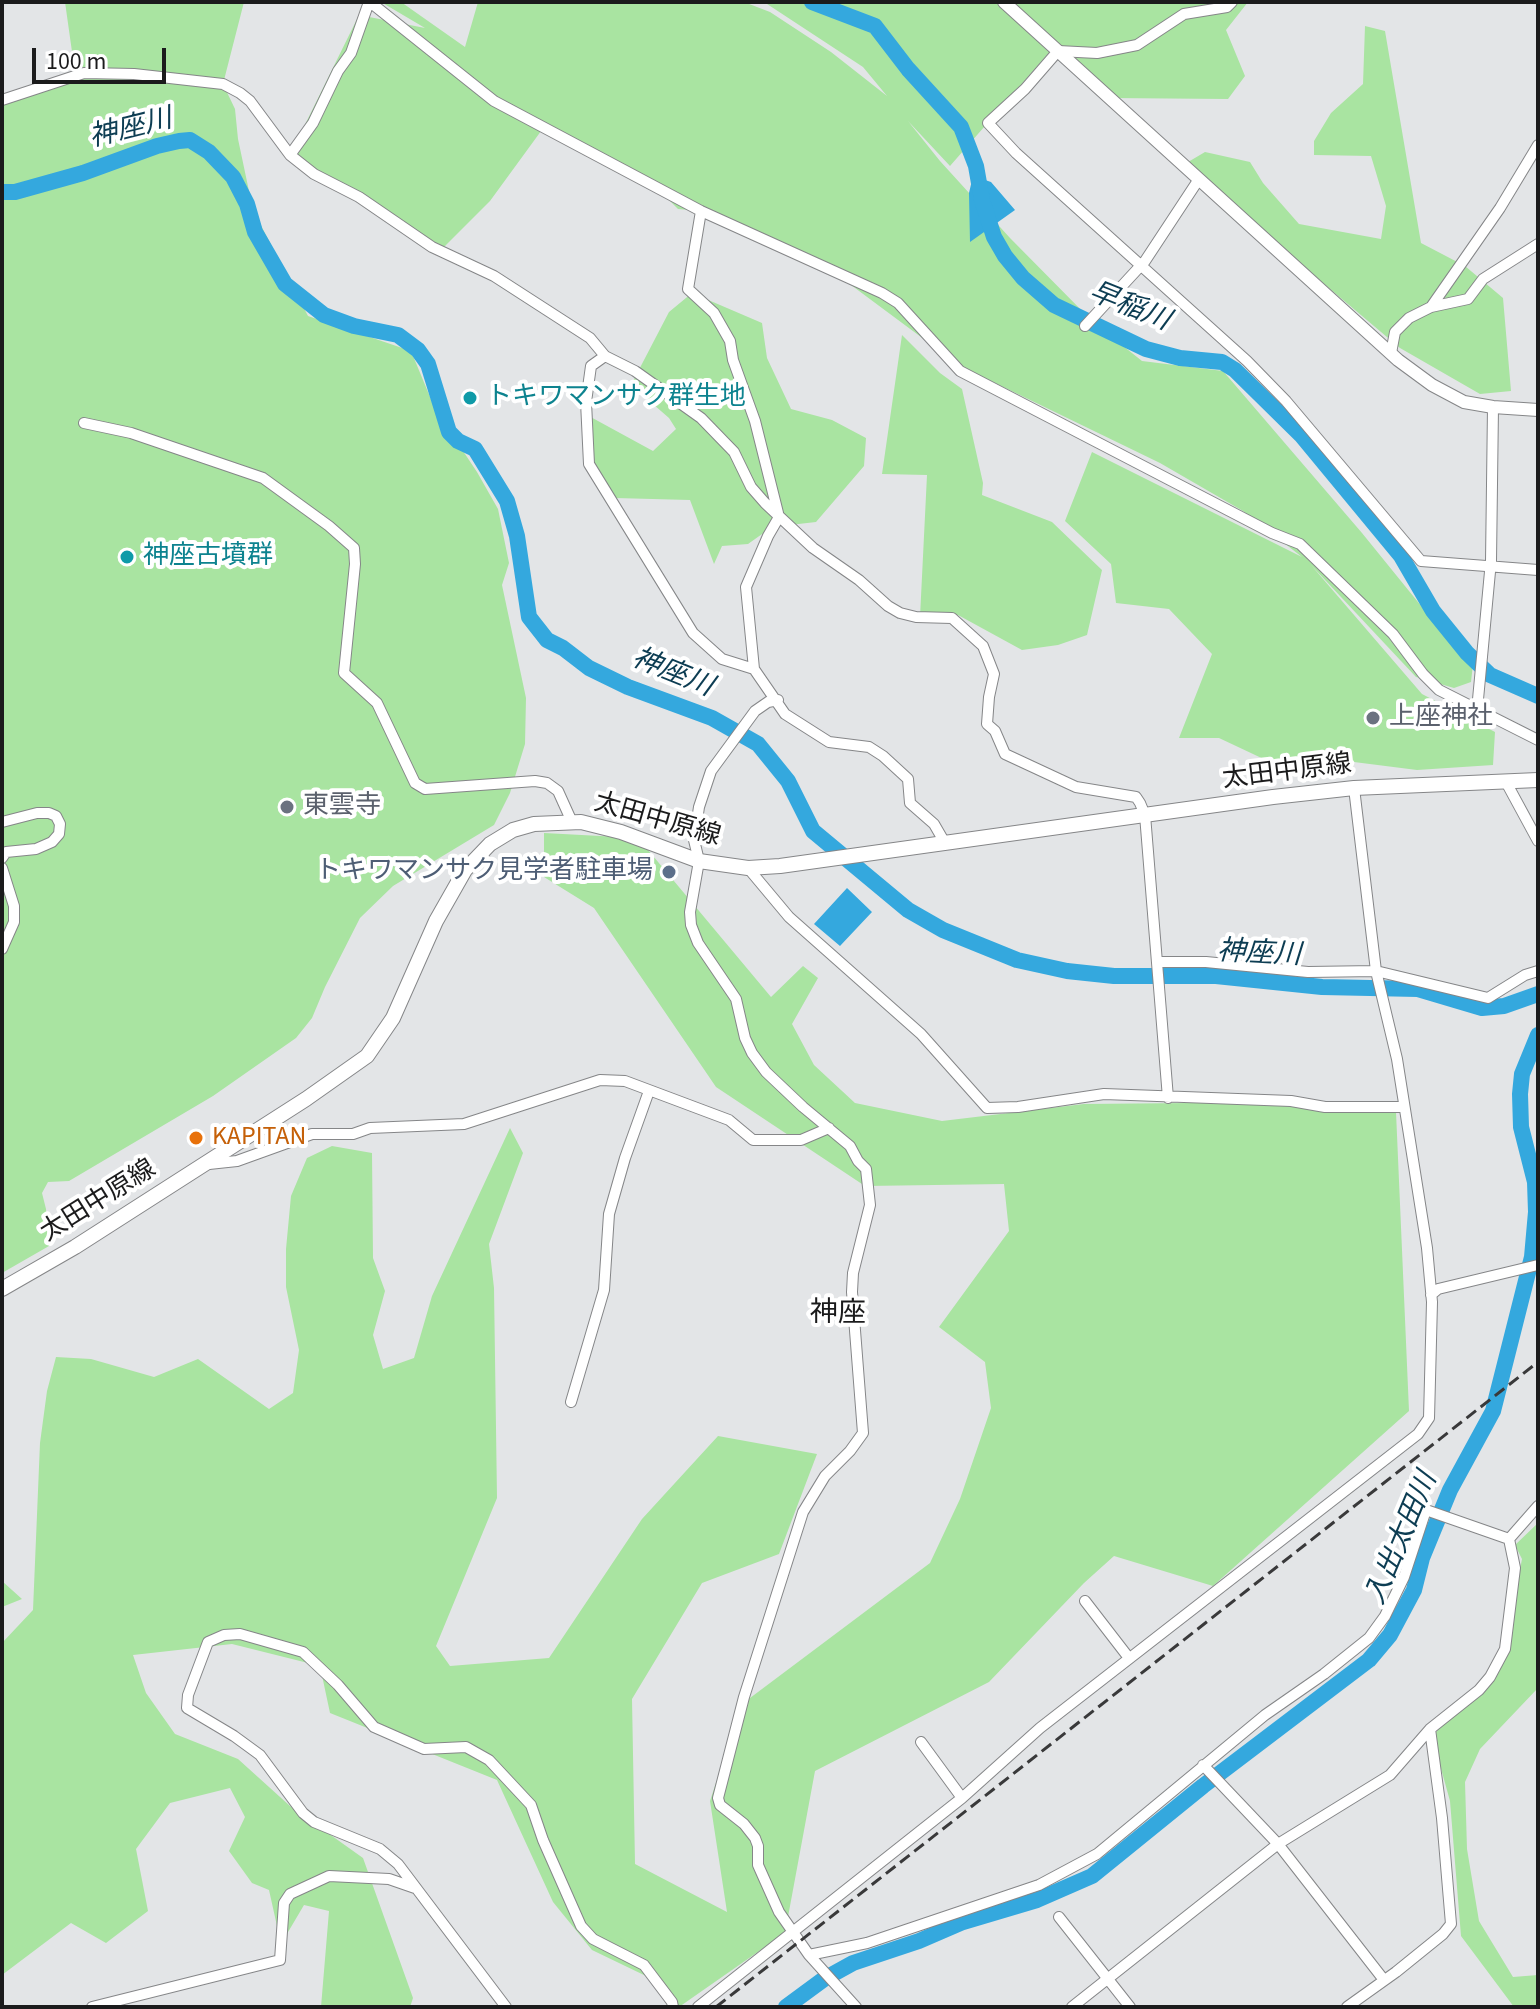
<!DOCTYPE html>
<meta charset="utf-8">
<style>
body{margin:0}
#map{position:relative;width:1540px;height:2009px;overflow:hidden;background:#e3e5e7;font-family:"Source Sans 3",sans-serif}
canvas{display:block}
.frame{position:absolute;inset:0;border:4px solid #1b1b1c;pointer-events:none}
.scale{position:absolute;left:32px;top:48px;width:134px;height:36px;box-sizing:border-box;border:4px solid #1b1b1c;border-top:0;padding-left:10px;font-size:24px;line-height:28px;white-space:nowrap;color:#1b1b1c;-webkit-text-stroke:6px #fff;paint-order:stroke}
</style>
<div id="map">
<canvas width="1540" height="2009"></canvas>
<div class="frame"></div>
<div class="scale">100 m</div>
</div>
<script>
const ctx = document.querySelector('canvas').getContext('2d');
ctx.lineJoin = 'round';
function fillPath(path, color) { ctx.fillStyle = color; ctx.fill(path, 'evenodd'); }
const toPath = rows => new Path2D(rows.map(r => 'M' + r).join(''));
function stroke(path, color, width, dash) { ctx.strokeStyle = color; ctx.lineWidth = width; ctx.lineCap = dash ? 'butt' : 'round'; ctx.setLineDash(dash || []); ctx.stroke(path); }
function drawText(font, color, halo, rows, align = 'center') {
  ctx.font = font + ' "Source Sans 3","Noto Sans JP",sans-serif'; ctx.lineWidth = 8; ctx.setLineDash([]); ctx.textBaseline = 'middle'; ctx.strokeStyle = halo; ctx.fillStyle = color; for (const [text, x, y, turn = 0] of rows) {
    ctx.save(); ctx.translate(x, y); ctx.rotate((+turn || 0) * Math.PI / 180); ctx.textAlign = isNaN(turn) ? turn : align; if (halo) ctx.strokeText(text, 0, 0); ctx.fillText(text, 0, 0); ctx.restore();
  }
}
fillPath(toPath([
 [65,2,244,2,223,84,235,109,238,139,253,210,308,316,411,351,435,409,477,472,498,509,509,563,502,585,526,698,525,744,510,793,494,825,393,886,360,918,325,987,312,1018,296,1038,213,1096,69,1181,48,1182,42,1193,46,1209,49,1246,2,1273,2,99,75,73],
 [381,2,401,2,465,47,478,2,744,2,770,12,831,52,887,96,863,67,764,2,1248,2,1226,30,1245,76,1228,99,1108,98,1054,47,950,166,908,121,940,161,1010,238,1093,322,1142,361,1223,371,1362,533,1422,607,1474,655,1471,682,1454,688,1416,677,1311,565,1422,694,1495,732,1493,765,1417,770,1354,762,1287,770,1219,738,1179,738,1212,654,1169,609,1116,603,1111,564,1065,521,1092,452,1302,557,1243,511,1160,463,960,366,851,285,701,211,678,209,646,177,544,127,490,201,440,251,290,155,359,15,425,28],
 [1365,26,1385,31,1421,243,1465,266,1503,298,1511,391,1480,394,1400,348,1183,165,1205,152,1250,162,1263,183,1299,224,1381,239,1386,206,1371,156,1314,155,1314,141,1331,113,1363,84],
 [692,293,762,323,767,358,791,409,832,420,866,438,864,466,816,522,772,527,748,544,722,546,714,564,690,500,615,498,589,464,587,415,653,451,676,429,669,418,631,385,669,312],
 [902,335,940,373,962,389,983,483,982,495,1052,522,1102,570,1087,635,1058,645,1022,650,958,615,920,617,927,475,882,474],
 [544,833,638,838,771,997,803,966,818,978,792,1024,814,1065,855,1103,942,1121,1084,1104,1295,1102,1396,1112,1409,1411,1213,1586,1114,1556,1084,1583,989,1682,815,1771,785,1933,679,2007,646,1976,592,1950,553,1902,497,1780,330,1713,320,1666,232,1644,133,1655,146,1693,175,1734,238,1759,290,1806,363,1858,413,1998,410,2007,321,2007,329,1911,304,1905,281,1944,269,1890,252,1883,229,1851,245,1817,230,1788,170,1803,136,1849,148,1911,106,1943,71,1923,2,1975,2,1643,33,1610,40,1443,47,1391,56,1357,91,1359,154,1377,198,1359,269,1409,293,1393,299,1350,286,1287,286,1249,291,1196,307,1158,332,1146,372,1153,373,1258,385,1291,373,1335,383,1369,414,1358,432,1296,510,1128,523,1153,489,1244,494,1288,497,1498,436,1646,450,1666,549,1658,642,1519,718,1436,817,1454,779,1554,702,1583,632,1699,635,1864,727,1912,710,1801,742,1704,930,1563,960,1499,991,1408,985,1362,939,1327,1009,1231,1004,1184,865,1186,716,1087,594,908,544,877],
 [1538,1523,1538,1688,1480,1749,1465,1782,1467,1849,1479,1921,1513,1977,1538,1975,1538,2005,1514,2007,1461,1936,1450,1801,1432,1736,1490,1677,1506,1639,1522,1559,1515,1545],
 [2,1581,22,1599,2,1607]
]), '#a9e4a1');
fillPath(toPath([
 [973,176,991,182,1015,210,970,242,969,193],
 [847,888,872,912,840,946,814,924]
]), '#34a8de');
stroke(toPath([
 [812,2,875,26,908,69,961,127,976,166,982,200,994,237,1005,256,1023,278,1054,305,1146,349,1180,358,1222,362,1235,370,1301,435,1401,556,1433,611,1467,653,1490,675,1538,696],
 [2,192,15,192,83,173,157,146,179,141,190,140,209,152,233,177,247,204,255,232,285,284,324,315,354,326,398,335,418,350,428,364,449,432,458,441,475,449,507,501,517,536,529,617,547,640,563,648,589,668,628,687,712,718,758,744,788,781,813,831,908,910,943,930,1017,960,1067,971,1114,976,1216,976,1322,987,1418,989,1482,1008,1504,1006,1538,994],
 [786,2007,824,1979,853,1963,919,1941,963,1922,1037,1900,1092,1876,1203,1786,1369,1660,1390,1635,1414,1590,1422,1558,1450,1490,1493,1411,1532,1257,1536,1212,1535,1182,1521,1127,1520,1094,1522,1074,1538,1035]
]), '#34a8de', 16);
const minor = toPath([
 [370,2,494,101,701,211,882,293,898,303,960,371,1272,533,1300,544,1393,634,1423,674,1439,690,1538,740],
 [1232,2,1227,7,1184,14,1137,45,1097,53,1058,51,1025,89,988,123,1016,153,1247,361,1286,401,1421,561,1538,570],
 [2,100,84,73,134,74,223,84,240,93,250,101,290,155,314,174,359,197,432,247,494,276,590,338,605,356,635,371,701,418,734,452,751,487,765,503,813,548,859,580,888,606,900,613,916,617,952,618,983,646,994,674,989,697,987,724,995,731,1005,754,1076,787,1136,797,1140,803,1145,815,1168,1098],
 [290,155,313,123,338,71,351,53,369,2],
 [701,211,688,289,714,313,730,341,733,360,755,421,778,513],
 [1431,307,1500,208,1538,145],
 [1085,326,1145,261,1199,179],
 [1391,353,1395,332,1409,318,1431,307,1468,299,1483,279,1538,244],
 [605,356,591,366,586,402,589,464,693,633,722,659,754,669,785,714,829,742,869,747,883,756,908,779,910,803,934,824,945,843],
 [84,423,131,433,263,478,329,526,354,548,355,564,344,673,377,703,415,783,425,789,535,781,547,783,558,791,572,822],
 [754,669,746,587,768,536,779,517],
 [778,700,768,702,755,711,711,771,699,807,694,840,699,861,690,912,691,925,698,943,736,999,745,1038,752,1053,766,1072,803,1107,850,1146,858,1161,866,1169,870,1205,853,1273,852,1292,863,1433,850,1451,825,1476,803,1512,744,1697,718,1798,720,1805,744,1824,755,1838,758,1846,758,1865,779,1912,809,1955,856,2007],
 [1477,710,1491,561,1493,407],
 [1506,782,1538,841],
 [2,822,37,813,49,813,56,816,60,824,59,834,52,842,36,849,6,852,2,858],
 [2,868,14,906,14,922,2,949],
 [748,868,789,917,921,1034,987,1108,1018,1107,1104,1094,1291,1101,1325,1107,1403,1107],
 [1157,962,1206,962,1308,972,1376,971,1488,998,1525,975,1538,971],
 [209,1164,237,1161,312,1134,353,1134,370,1128,464,1124,600,1080,625,1081,729,1120,753,1140,801,1140,829,1128],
 [1431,1295,1438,1289,1538,1265],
 [571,1402,604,1290,609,1214,625,1158,649,1091],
 [1085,1601,1129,1658],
 [921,1742,962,1798],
 [1203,1765,1278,1844,1384,1980],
 [1059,1917,1130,2007],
 [809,1955,867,1943,1039,1885,1097,1854,1265,1715,1324,1674,1369,1638,1385,1616,1404,1577,1426,1510,1509,1539],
 [92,2007,280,1960,284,1903,290,1894,329,1876,389,1879,415,1888],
 [506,2007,398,1864,380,1849,314,1822,303,1813,260,1755,234,1736,187,1708,188,1695,208,1642,224,1635,240,1634,303,1652,338,1685,374,1727,424,1749,466,1747,489,1760,531,1805,543,1840,581,1926,593,1939,644,1965,672,2002,673,2007],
 [698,2007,962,1798,1040,1728,1418,1434,1429,1418,1432,1302,1427,1248,1397,1059,1376,971,1354,788],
 [1072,2007,1278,1844,1390,1775,1430,1729,1479,1690,1490,1677,1505,1649,1515,1568,1509,1539,1538,1506],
 [1347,2007,1396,1972,1443,1934,1451,1924,1442,1818,1430,1729]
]);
const tertiary = toPath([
 [1004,2,1398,360,1432,385,1464,402,1493,407,1538,410]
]);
const secondary = toPath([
 [2,1289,75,1247,306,1099,367,1056,393,1018,436,921,465,870,490,844,513,830,534,824,581,822,621,832,699,861,748,868,780,866,1273,797,1354,788,1538,780]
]);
stroke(minor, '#858688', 12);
stroke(tertiary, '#858688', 14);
stroke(secondary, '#858688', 16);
stroke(minor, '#fff', 10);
stroke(tertiary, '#fff', 12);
stroke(secondary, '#fff', 14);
stroke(toPath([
 [716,2007,1538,1362]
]), '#39393a', 3, [12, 6]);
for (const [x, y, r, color] of [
 [470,398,8,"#0f9aa8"],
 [127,557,8,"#0f9aa8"],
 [1373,718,8,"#6b7280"],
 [287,807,8,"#6b7280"],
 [669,872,8,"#5c6f8a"],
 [196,1138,8,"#e8710a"]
]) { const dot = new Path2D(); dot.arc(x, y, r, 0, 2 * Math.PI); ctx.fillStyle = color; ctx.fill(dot); stroke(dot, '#fff', 3); }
drawText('26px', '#0d838f', '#fff', [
 ["トキワマンサク群生地",486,398],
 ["神座古墳群",143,557]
], 'left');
drawText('26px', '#5b616d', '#fff', [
 ["上座神社",1389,718],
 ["東雲寺",303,807]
], 'left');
drawText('26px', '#1b1b1c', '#fff', [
 ["太田中原線",1287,773,-7],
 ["太田中原線",657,821,16],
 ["太田中原線",99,1202,-32]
]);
drawText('26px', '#4e5e75', '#fff', [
 ["トキワマンサク見学者駐車場",653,872]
], 'right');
drawText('26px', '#c56008', '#fff', [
 ["KAPITAN",212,1138]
], 'left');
drawText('italic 28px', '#0d3d53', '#fff', [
 ["神座川",131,130,-14],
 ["早稲川",1129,308,22],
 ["神座川",672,674,22],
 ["神座川",1259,955,3],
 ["入出太田川",1403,1539,-67]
]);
drawText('28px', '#1b1b1c', '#fff', [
 ["神座",838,1315]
]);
</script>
